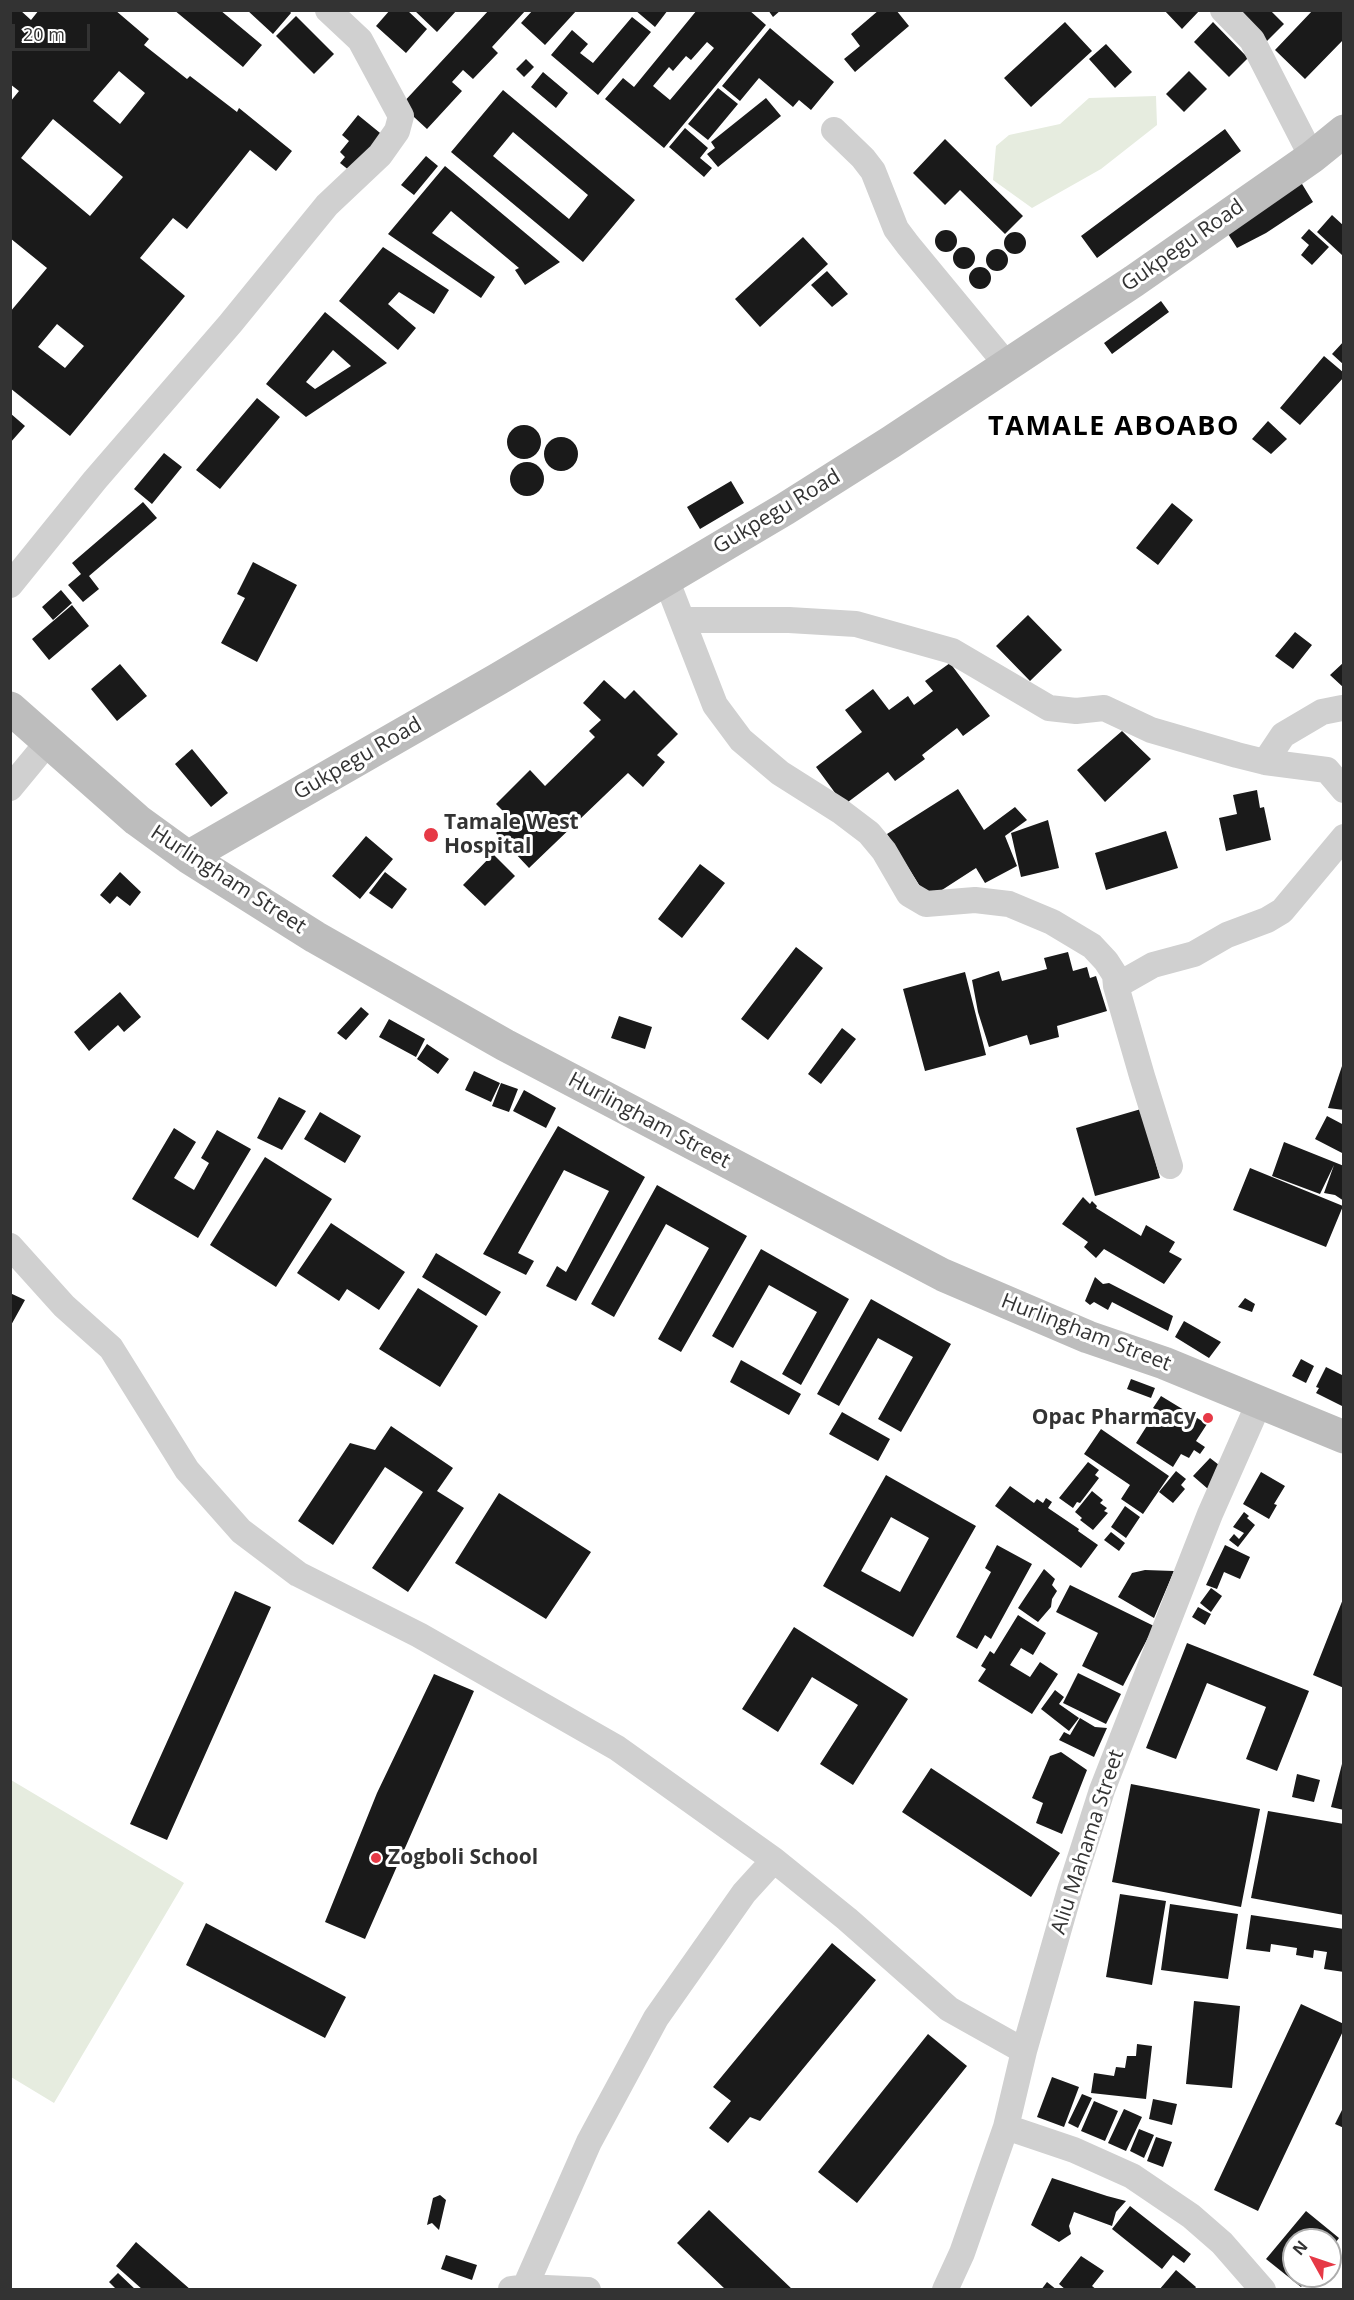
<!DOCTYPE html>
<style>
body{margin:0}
#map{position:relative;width:1354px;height:2300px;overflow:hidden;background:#fff;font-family:"Open Sans",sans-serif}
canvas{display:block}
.frame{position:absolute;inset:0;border:12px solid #333;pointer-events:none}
.north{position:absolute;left:1282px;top:2228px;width:60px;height:60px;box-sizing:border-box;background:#fff;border:2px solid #adadad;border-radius:50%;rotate:310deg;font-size:16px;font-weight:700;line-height:24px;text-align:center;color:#333}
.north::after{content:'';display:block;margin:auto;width:21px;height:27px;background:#e63946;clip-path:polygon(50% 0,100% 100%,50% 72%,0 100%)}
.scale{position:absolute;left:12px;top:24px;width:78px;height:27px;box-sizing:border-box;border:3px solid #333;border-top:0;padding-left:8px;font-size:18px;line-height:21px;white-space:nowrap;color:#333;-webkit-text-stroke:4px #fff;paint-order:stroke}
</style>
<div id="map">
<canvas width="1354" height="2300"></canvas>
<div class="frame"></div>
<div class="north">N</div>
<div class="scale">20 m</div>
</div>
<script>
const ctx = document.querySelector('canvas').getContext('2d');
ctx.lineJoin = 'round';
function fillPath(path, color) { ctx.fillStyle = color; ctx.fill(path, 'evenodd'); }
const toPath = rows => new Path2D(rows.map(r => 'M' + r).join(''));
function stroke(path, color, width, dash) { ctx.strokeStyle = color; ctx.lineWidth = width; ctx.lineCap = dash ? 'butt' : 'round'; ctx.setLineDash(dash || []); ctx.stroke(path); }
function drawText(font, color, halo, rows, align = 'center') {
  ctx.font = font + ' "Open Sans",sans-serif'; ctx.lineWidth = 6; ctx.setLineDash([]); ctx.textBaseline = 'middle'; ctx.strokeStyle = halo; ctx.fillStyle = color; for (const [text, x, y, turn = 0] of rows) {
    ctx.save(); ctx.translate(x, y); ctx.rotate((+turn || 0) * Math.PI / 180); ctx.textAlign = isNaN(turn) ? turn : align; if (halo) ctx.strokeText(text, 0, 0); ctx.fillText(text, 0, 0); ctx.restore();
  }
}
fillPath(toPath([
 [1156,96,1157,125,1101,169,1032,208,993,180,996,146,1009,135,1060,124,1089,98],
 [11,1780,184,1883,54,2103,11,2077]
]), '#e6ecdf');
fillPath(toPath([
 [10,10,20,10,31,20,39,10,115,10,149,39,144,45,187,79,190,76,237,112,239,108,292,151,276,171,250,150,187,229,173,218,140,258,185,296,70,436,10,388,10,312,47,268,10,238,10,102,19,91,10,84],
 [119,71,145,93,120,124,93,101],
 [53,119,123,177,90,216,21,158],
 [57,324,84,346,65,368,38,347],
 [174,10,220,10,262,45,243,67],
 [247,10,289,10,291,13,273,34],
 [390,10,407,10,427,29,406,53,376,26],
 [414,10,457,10,437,32],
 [489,10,526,10,492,47,498,53,473,79,463,70,452,82,462,91,427,129,401,105],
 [533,10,577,10,545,45,521,23],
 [635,10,668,10,655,27],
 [697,10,749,10,766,25,664,148,605,99,623,78,634,87],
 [707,42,714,48,670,100,653,86,669,67,673,71,686,56,691,60],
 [768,10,781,10,773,17],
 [879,10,896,10,909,26,855,72,844,59,860,46,851,34],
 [1164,10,1200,10,1182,29],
 [1237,10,1270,10,1284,24,1263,45],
 [1313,10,1344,10,1344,39,1305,79,1275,50],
 [296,16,334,54,314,74,276,36],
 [632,17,651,32,598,95,551,55,572,30,588,44,580,53,593,63],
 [1065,22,1092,51,1031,107,1004,78],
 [1213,22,1248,58,1229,77,1194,42],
 [770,28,834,82,811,110,799,100,793,107,759,78,740,101,722,86],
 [1106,44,1132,72,1115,88,1089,59],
 [526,59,534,67,524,77,516,69],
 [1189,71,1207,89,1184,112,1166,94],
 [543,72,568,93,556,108,531,87],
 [718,88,738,104,708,140,688,124],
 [503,90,635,200,583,262,451,152],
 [513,132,588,195,569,219,493,156],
 [766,98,781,116,718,167,707,154,715,148,711,142],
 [358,115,385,137,350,171,340,163,345,157,340,152,349,141,342,135],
 [685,128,708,148,700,158,712,168,704,177,669,147],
 [1225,129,1241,151,1097,258,1081,236],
 [945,139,1023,216,1005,234,960,190,945,205,913,173],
 [426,156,438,166,414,195,401,185],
 [445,166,560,262,525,285,515,270,519,268,451,211,432,233,495,277,481,298,388,234],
 [1299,179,1313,202,1266,233,1237,248,1223,226],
 [1332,215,1344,226,1342,255,1317,232],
 [1309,229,1329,247,1312,265,1301,255,1309,245,1301,238],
 '935 241a11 11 0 1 1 22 0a11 11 0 1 1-22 0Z',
 '1004 243a11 11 0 1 1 22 0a11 11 0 1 1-22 0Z',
 [803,237,828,264,760,327,735,299],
 [383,247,449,290,434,314,399,292,388,304,416,328,398,350,339,301],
 '953 258a11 11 0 1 1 22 0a11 11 0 1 1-22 0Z',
 '986 260a11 11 0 1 1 22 0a11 11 0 1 1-22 0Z',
 '969 278a11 11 0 1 1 22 0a11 11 0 1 1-22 0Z',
 [827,271,848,294,832,307,811,285],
 [1161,301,1169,312,1112,354,1104,343],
 [325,312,387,363,306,417,266,384],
 [333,350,351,366,315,389,306,382],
 [1344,341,1344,365,1332,354],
 [1324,356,1344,373,1344,377,1300,425,1280,408],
 [257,398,280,417,220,489,196,470],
 [10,413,25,426,10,443],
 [1268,421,1287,439,1271,454,1252,439],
 '507 442a17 17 0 1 1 34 0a17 17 0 1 1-34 0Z',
 '544 454a17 17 0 1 1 34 0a17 17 0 1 1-34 0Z',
 [164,453,182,467,152,504,134,489],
 '510 479a17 17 0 1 1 34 0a17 17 0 1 1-34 0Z',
 [731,481,744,503,700,529,687,507],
 [143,502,157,518,89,576,99,589,83,602,68,585,81,574,72,563],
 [1172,503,1193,520,1158,565,1136,548],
 [253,562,297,585,257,662,221,643,245,598,237,594],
 [61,590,72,603,53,620,42,607],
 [72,605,89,626,49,660,32,639],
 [1028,615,1062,650,1030,681,996,646],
 [1295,632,1312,645,1293,669,1275,656],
 [1344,662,1344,688,1330,675],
 [950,663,990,716,963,736,957,728,922,755,925,759,895,781,888,772,844,805,816,767,862,732,845,710,873,689,889,710,908,696,914,705,933,691,925,681],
 [120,664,147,696,117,721,91,689],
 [604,680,625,699,634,690,678,734,657,755,665,762,643,787,628,773,529,868,496,833,511,819,496,804,530,770,545,786,595,737,589,731,601,720,583,703],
 [1122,731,1151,759,1105,802,1077,770],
 [192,749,228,793,211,807,175,764],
 [958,789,984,830,1015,807,1027,820,1005,836,1017,866,985,883,976,868,928,899,887,834],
 [1257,790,1260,808,1264,807,1271,840,1226,851,1219,818,1237,814,1233,795],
 [1048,820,1059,868,1021,877,1011,833],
 [1166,831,1178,868,1106,890,1095,853],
 [366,836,393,859,360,899,332,876],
 [493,854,515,876,485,906,463,885],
 [700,864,725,883,682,938,658,919],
 [120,872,141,892,130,906,117,896,110,904,100,895],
 [385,872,407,889,392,909,369,893],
 [796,947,823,968,768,1040,741,1019],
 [1068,952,1073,971,1087,967,1090,978,1096,976,1107,1011,1057,1026,1059,1037,1030,1045,1027,1035,989,1047,978,1012,972,980,999,971,1002,981,1047,969,1044,958],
 [965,972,986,1055,925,1071,903,989],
 [120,992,141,1017,124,1032,118,1025,89,1051,74,1032],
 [361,1007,369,1014,346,1040,337,1033],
 [619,1016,652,1027,645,1049,611,1038],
 [389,1019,425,1039,416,1057,379,1037],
 [842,1028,856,1039,821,1084,808,1074],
 [427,1044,449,1059,438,1074,417,1059],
 [1343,1063,1344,1110,1328,1108],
 [474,1071,500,1083,491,1102,465,1090],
 [501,1083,518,1089,509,1112,492,1106],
 [524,1090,556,1108,546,1128,513,1111],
 [279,1097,306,1111,282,1150,257,1138],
 [1141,1109,1160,1178,1095,1196,1076,1128],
 [320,1112,361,1136,345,1163,304,1139],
 [1327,1116,1344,1125,1344,1154,1315,1139],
 [558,1126,645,1177,576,1301,546,1286,557,1266,566,1272,609,1191,564,1170,518,1253,534,1261,526,1275,483,1254],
 [174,1128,196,1142,174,1178,194,1190,209,1163,201,1158,217,1130,251,1149,198,1238,132,1199],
 [1284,1142,1344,1166,1344,1201,1335,1195,1324,1193,1334,1165,1320,1194,1272,1176],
 [265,1157,332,1199,276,1287,210,1245],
 [1250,1168,1343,1206,1326,1247,1233,1210],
 [657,1185,747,1236,681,1352,658,1339,709,1248,666,1224,614,1317,591,1304],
 [1083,1197,1090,1204,1092,1201,1097,1206,1096,1208,1141,1236,1146,1225,1175,1242,1169,1252,1182,1259,1164,1284,1104,1249,1096,1258,1084,1247,1088,1242,1062,1224],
 [331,1223,405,1272,379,1310,347,1289,339,1301,297,1273],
 [761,1249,849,1299,801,1385,782,1374,817,1312,769,1285,733,1348,712,1336],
 [436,1253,501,1292,486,1316,422,1277],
 [1095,1277,1103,1284,1109,1283,1173,1316,1168,1331,1112,1302,1108,1310,1094,1302,1090,1305,1085,1301],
 [418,1288,478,1326,440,1387,379,1349],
 [10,1293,25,1300,10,1327],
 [1245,1298,1255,1304,1252,1312,1238,1307],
 [871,1299,951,1344,901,1432,878,1419,913,1357,878,1338,839,1406,817,1394],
 [1184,1321,1221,1342,1209,1358,1175,1337],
 [1301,1359,1314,1366,1306,1383,1292,1376],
 [741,1360,801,1394,789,1415,730,1382],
 [1326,1367,1344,1376,1344,1407,1316,1393,1319,1388,1316,1387],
 [1131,1379,1155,1388,1151,1398,1127,1389],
 [1161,1396,1207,1424,1196,1441,1205,1447,1200,1454,1194,1450,1189,1458,1181,1454,1173,1467,1136,1443,1157,1410,1153,1408],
 [842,1412,890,1439,878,1461,829,1434],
 [391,1426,453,1468,437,1491,464,1508,408,1592,372,1568,423,1492,385,1467,333,1545,298,1521,350,1443,375,1450],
 [1101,1429,1169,1476,1143,1514,1121,1499,1130,1485,1084,1454],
 [1210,1458,1219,1465,1215,1471,1218,1474,1208,1489,1193,1476],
 [1088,1462,1099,1470,1095,1475,1099,1478,1080,1503,1077,1502,1073,1508,1059,1498],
 [1176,1471,1186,1479,1181,1485,1185,1489,1173,1503,1159,1492],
 [1261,1472,1285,1486,1274,1504,1277,1505,1269,1519,1243,1504],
 [886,1475,976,1526,913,1637,823,1586],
 [891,1517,929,1538,900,1592,861,1571],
 [1010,1486,1034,1503,1037,1499,1043,1503,1046,1498,1052,1502,1048,1508,1079,1529,1078,1531,1098,1545,1081,1568,995,1506],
 [1092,1491,1103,1500,1100,1503,1107,1508,1104,1511,1108,1513,1093,1530,1080,1520,1082,1518,1075,1512],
 [499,1493,591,1552,546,1619,455,1563],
 [1125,1506,1140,1517,1126,1538,1111,1527],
 [1244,1512,1249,1516,1247,1518,1255,1525,1238,1547,1229,1540,1234,1534,1239,1539,1244,1533,1233,1527],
 [1111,1532,1125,1543,1119,1551,1104,1540],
 [997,1545,1032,1564,991,1639,985,1635,977,1649,956,1637,991,1572,985,1568],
 [1225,1545,1250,1557,1240,1579,1224,1572,1217,1589,1206,1585],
 [1044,1569,1055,1579,1052,1585,1057,1591,1052,1599,1051,1607,1038,1622,1018,1608],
 [1145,1570,1174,1571,1154,1618,1118,1597,1132,1573],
 [1070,1585,1154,1626,1123,1686,1082,1666,1098,1633,1056,1612],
 [1211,1588,1222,1596,1211,1612,1200,1603],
 [235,1591,271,1607,167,1840,130,1824],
 [1343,1599,1344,1599,1344,1688,1313,1675],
 [1198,1607,1211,1614,1205,1625,1192,1617],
 [1018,1615,1046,1633,1033,1655,1021,1648,1010,1665,1030,1677,1040,1662,1058,1674,1032,1714,978,1681,986,1669,981,1666,990,1651,994,1654],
 [794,1627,908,1699,853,1785,820,1764,858,1705,812,1677,778,1732,742,1709],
 [1187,1643,1309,1691,1277,1771,1246,1759,1266,1707,1207,1683,1176,1759,1146,1748],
 [1078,1673,1121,1694,1106,1724,1063,1703],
 [434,1674,474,1691,365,1939,325,1922,377,1793],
 [1055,1690,1064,1697,1059,1704,1079,1718,1069,1731,1041,1709],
 [1080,1718,1095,1727,1107,1728,1094,1757,1059,1740,1064,1732,1070,1735],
 [1061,1752,1087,1770,1062,1834,1036,1823,1043,1803,1032,1798,1050,1756],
 [1343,1760,1344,1760,1344,1810,1331,1807],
 [931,1768,1060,1853,1031,1897,902,1812],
 [1297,1774,1320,1780,1314,1802,1292,1797],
 [1131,1784,1260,1809,1241,1907,1112,1882],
 [1268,1811,1344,1824,1344,1915,1251,1898],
 [1120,1894,1166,1901,1152,1985,1106,1977],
 [1170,1904,1238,1914,1228,1979,1161,1970],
 [1251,1915,1344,1929,1344,1972,1324,1969,1327,1952,1314,1950,1313,1958,1296,1955,1297,1948,1271,1944,1270,1952,1246,1949],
 [206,1923,346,1997,325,2038,186,1965],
 [832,1943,876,1980,760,2121,750,2117,728,2143,709,2128,731,2101,713,2087],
 [1194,2001,1240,2006,1232,2088,1186,2084],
 [1301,2004,1344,2024,1344,2029,1258,2211,1214,2190],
 [928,2034,967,2066,857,2203,818,2172],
 [1137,2044,1152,2046,1146,2099,1091,2093,1094,2073,1114,2076,1116,2067,1125,2068,1127,2056,1136,2056],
 [1052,2077,1079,2087,1064,2127,1037,2117],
 [1082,2094,1092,2098,1078,2128,1068,2123],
 [1153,2099,1177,2104,1172,2125,1149,2119],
 [1094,2101,1118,2111,1105,2141,1081,2131],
 [1344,2106,1344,2128,1335,2124],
 [1124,2109,1142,2117,1126,2151,1108,2143],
 [1139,2129,1154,2135,1144,2158,1130,2151],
 [1156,2137,1172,2142,1163,2167,1147,2161],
 [1052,2178,1107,2196,1126,2201,1116,2212,1112,2226,1074,2212,1069,2226,1071,2234,1059,2242,1031,2225],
 [440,2195,446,2200,439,2230,432,2223,427,2225,433,2198],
 [1130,2206,1191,2254,1184,2263,1173,2255,1162,2269,1112,2229],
 [709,2210,793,2290,726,2290,677,2243],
 [1306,2211,1339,2238,1330,2250,1330,2240,1294,2240,1294,2276,1309,2276,1301,2287,1266,2259],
 [136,2242,191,2290,143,2290,116,2266],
 [446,2255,477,2265,472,2280,441,2269],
 [1081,2256,1104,2271,1092,2286,1097,2290,1066,2290,1059,2284],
 [1176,2270,1196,2287,1194,2290,1159,2290],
 [118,2273,136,2290,117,2290,109,2282],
 [1047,2282,1057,2290,1041,2290]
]), '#1a1a1a');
stroke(toPath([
 [1223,10,1252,40,1312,157],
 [834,130,863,158,873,171,896,229,908,245,1007,365],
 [666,579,715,705,741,740,780,773,840,811,869,833,884,851,909,894,926,904,975,900,1009,904,1052,922,1092,946,1106,961,1115,975,1116,986,1142,1076,1170,1166],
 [10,585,95,480,230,324,327,205,380,155,397,131,401,116,360,40,328,10],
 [682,620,789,620,856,624,952,651,1049,708,1076,711,1104,708,1151,730,1237,755,1265,762,1327,770,1344,790],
 [1265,762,1283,735,1322,712,1342,708],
 [10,788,48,742],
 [1116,986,1153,965,1194,954,1227,935,1267,920,1282,911,1344,837],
 [10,1246,64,1306,111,1348,187,1470,241,1531,298,1574,419,1635,617,1748,774,1860],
 [1006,2127,1074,2150,1132,2176,1191,2216,1222,2243,1263,2290],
 [525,2287,589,2142,656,2018,744,1893,774,1860,847,1919,949,2009,1024,2051],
 [511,2289,525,2287,588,2290],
 [945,2290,962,2253,1006,2127,1024,2051,1070,1890,1102,1790,1210,1514,1259,1403]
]), '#d0d0d0', 26);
stroke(toPath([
 [10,708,137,820,188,857,315,937,505,1045,943,1275,1088,1337,1164,1363,1344,1437],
 [188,857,498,679,785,509,891,442,1134,281,1312,157,1344,131]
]), '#bdbdbd', 33);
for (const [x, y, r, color] of [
 [431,835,8,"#e63946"],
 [1208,1418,6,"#e63946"],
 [376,1858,6,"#e63946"]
]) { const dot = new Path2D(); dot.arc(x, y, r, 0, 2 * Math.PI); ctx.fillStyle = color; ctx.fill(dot); stroke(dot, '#fff', 2); }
drawText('21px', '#333', '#fff', [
 ["Gukpegu Road",1183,246,-35],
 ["Gukpegu Road",777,512,-31],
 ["Gukpegu Road",358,759,-30],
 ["Hurlingham Street",228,880,33],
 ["Hurlingham Street",649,1121,28],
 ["Hurlingham Street",1086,1333,21],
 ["Aliu Mahama Street",1088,1842,-72]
]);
drawText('bold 21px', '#333', '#fff', [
 ["Tamale West",444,823],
 ["Hospital",444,847],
 ["Opac Pharmacy",1196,1418,"right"],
 ["Zogboli School",388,1858]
], 'left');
ctx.letterSpacing = '1.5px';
drawText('bold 27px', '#000', '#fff', [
 ["TAMALE ABOABO",1114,427]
]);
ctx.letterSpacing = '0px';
</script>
